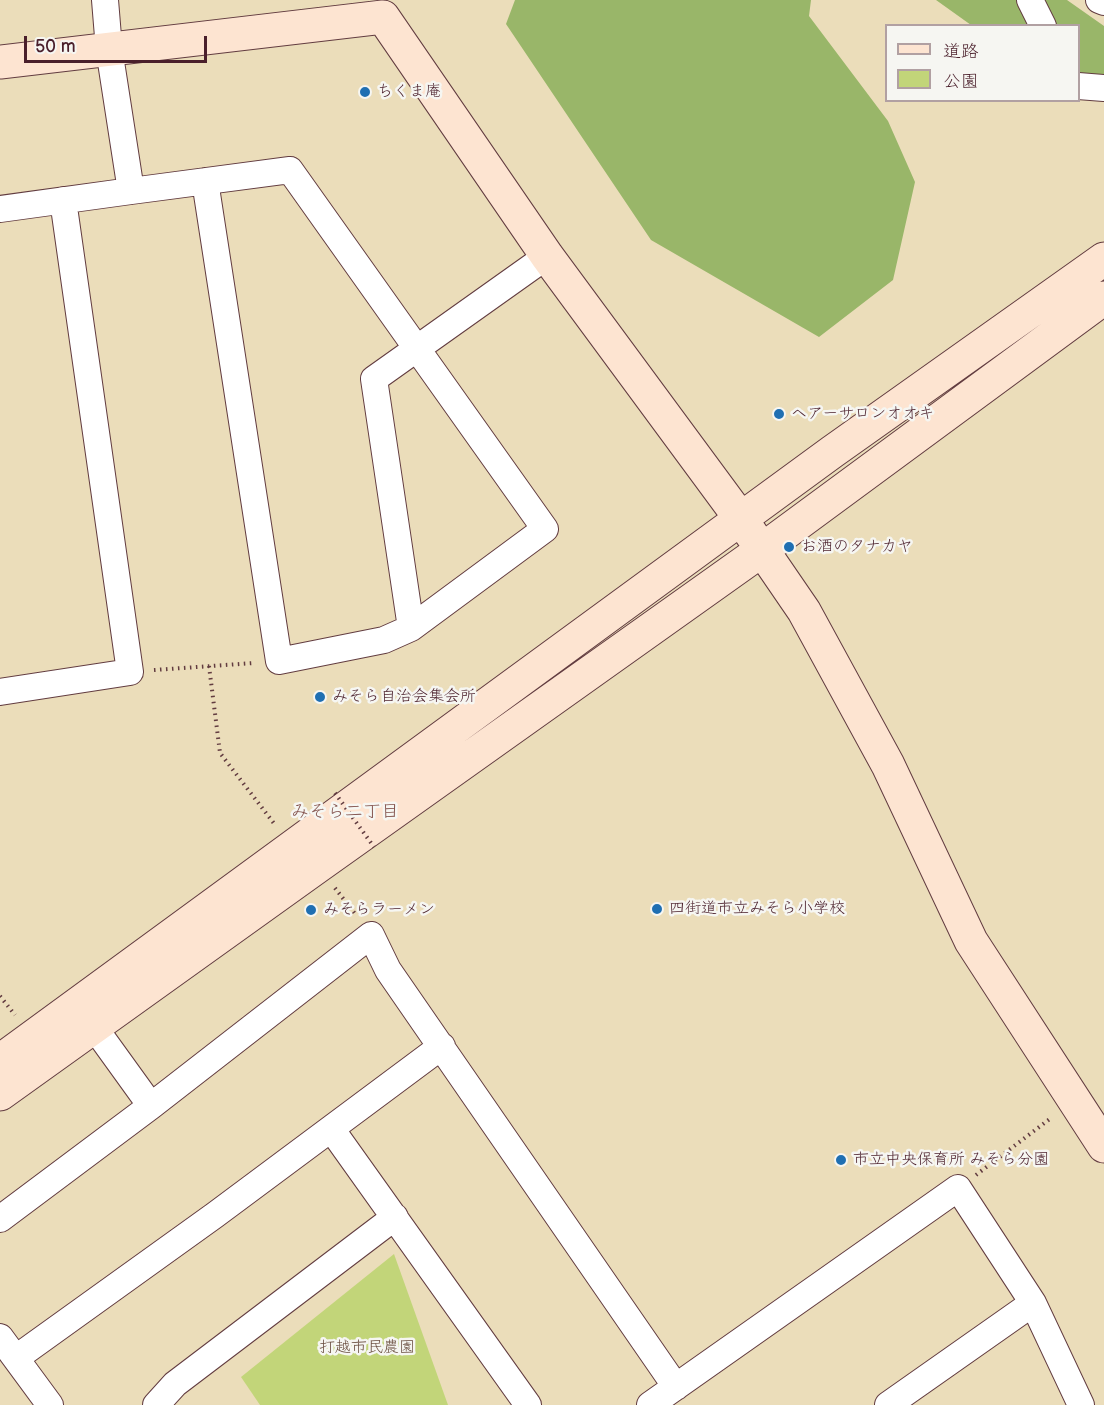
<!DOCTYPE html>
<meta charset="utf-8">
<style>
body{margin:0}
#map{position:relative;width:1104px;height:1405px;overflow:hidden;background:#ebddba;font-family:"Balsamiq Sans","Klee One",sans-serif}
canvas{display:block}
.legend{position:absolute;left:885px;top:24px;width:195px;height:78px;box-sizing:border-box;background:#f6f6f2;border:2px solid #b1a0a2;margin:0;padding:8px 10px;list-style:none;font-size:18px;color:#4a1f2b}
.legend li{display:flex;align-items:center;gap:12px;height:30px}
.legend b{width:30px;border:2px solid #b1a0a2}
.scale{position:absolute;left:24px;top:36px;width:183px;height:27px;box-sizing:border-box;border:3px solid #4a1f2b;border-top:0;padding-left:8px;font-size:18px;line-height:21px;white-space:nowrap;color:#4a1f2b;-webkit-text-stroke:4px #f6f6f2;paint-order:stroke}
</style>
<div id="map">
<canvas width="1104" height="1405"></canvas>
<ul class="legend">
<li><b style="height:8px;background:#fde4d1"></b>道路</li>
<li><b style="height:16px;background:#c2d579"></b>公園</li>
</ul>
<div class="scale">50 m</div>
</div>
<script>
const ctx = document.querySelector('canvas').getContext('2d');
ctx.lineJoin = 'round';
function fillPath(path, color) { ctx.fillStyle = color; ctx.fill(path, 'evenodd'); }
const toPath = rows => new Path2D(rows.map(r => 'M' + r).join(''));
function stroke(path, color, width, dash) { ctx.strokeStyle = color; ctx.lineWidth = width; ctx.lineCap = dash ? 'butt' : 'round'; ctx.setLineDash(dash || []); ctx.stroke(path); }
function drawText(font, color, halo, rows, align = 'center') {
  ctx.font = font + ' "Balsamiq Sans","Klee One",sans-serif'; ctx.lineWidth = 5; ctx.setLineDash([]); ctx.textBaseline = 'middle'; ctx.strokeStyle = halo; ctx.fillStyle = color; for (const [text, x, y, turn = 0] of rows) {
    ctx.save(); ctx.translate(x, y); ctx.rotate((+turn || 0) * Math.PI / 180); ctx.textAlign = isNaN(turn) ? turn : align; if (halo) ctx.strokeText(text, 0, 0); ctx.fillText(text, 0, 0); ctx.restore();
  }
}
fillPath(toPath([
 [394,1254,448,1405,260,1405,241,1377]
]), '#c2d579');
fillPath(toPath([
 [515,0,811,0,809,16,888,121,915,182,893,280,819,337,651,240,506,24],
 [936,0,1067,0,1104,26,1104,84,1079,77,1078,26,971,25]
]), '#99b669');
const street = toPath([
 [105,0,109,49,131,191],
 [1030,0,1043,26],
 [1099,0,1104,2],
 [1078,86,1104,88],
 [0,209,131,191,290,170,545,529,411,628,384,640,279,661,205,181],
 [411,628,374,379,547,256],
 [0,692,130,672,63,200],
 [94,1027,151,1106],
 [332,1130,528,1405],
 [0,1219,151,1106,371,935,388,970,676,1387],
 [0,1337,50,1405],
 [16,1358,215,1215,442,1046],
 [156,1405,175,1384,395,1217],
 [650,1405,958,1188,1033,1303,1081,1405],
 [888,1405,1033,1303]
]);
const secondary = toPath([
 [383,17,547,256,741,519,804,611,888,765,971,941,1104,1146],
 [0,62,383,17],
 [0,1061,832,452,1104,259],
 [0,1094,318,866,762,550,1104,298]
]);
stroke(street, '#623c40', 28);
stroke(secondary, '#623c40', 35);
stroke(toPath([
 [209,666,220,753,276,826],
 [154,670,254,663],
 [335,888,356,915],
 [0,996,15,1015],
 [976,1175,1051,1118]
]), '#623c40', 4, [1.5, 4.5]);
stroke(street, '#fff', 26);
stroke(secondary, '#fde4d1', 33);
stroke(toPath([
 [335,793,374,847]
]), '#623c40', 4, [1.5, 4.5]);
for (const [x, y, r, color] of [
 [365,92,6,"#1f6fb2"],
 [779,414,6,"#1f6fb2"],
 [789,547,6,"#1f6fb2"],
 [320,697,6,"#1f6fb2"],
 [657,909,6,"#1f6fb2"],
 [311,910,6,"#1f6fb2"],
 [841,1160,6,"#1f6fb2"]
]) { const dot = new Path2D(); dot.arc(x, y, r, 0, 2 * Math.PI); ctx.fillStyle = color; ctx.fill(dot); stroke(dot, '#f6f6f2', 2); }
drawText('16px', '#4a1f2b', '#f6f6f2', [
 ["ちくま庵",377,92],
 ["ヘアーサロンオオキ",791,414],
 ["お酒のタナカヤ",801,547],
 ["みそら自治会集会所",332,697],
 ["四街道市立みそら小学校",669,909],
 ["みそらラーメン",323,910],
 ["市立中央保育所 みそら分園",853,1160]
], 'left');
drawText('16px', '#684c3e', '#f6f6f2', [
 ["打越市民農園",367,1348]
]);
drawText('18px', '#82514b', '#f6f6f2', [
 ["みそら二丁目",345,812]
]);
</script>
